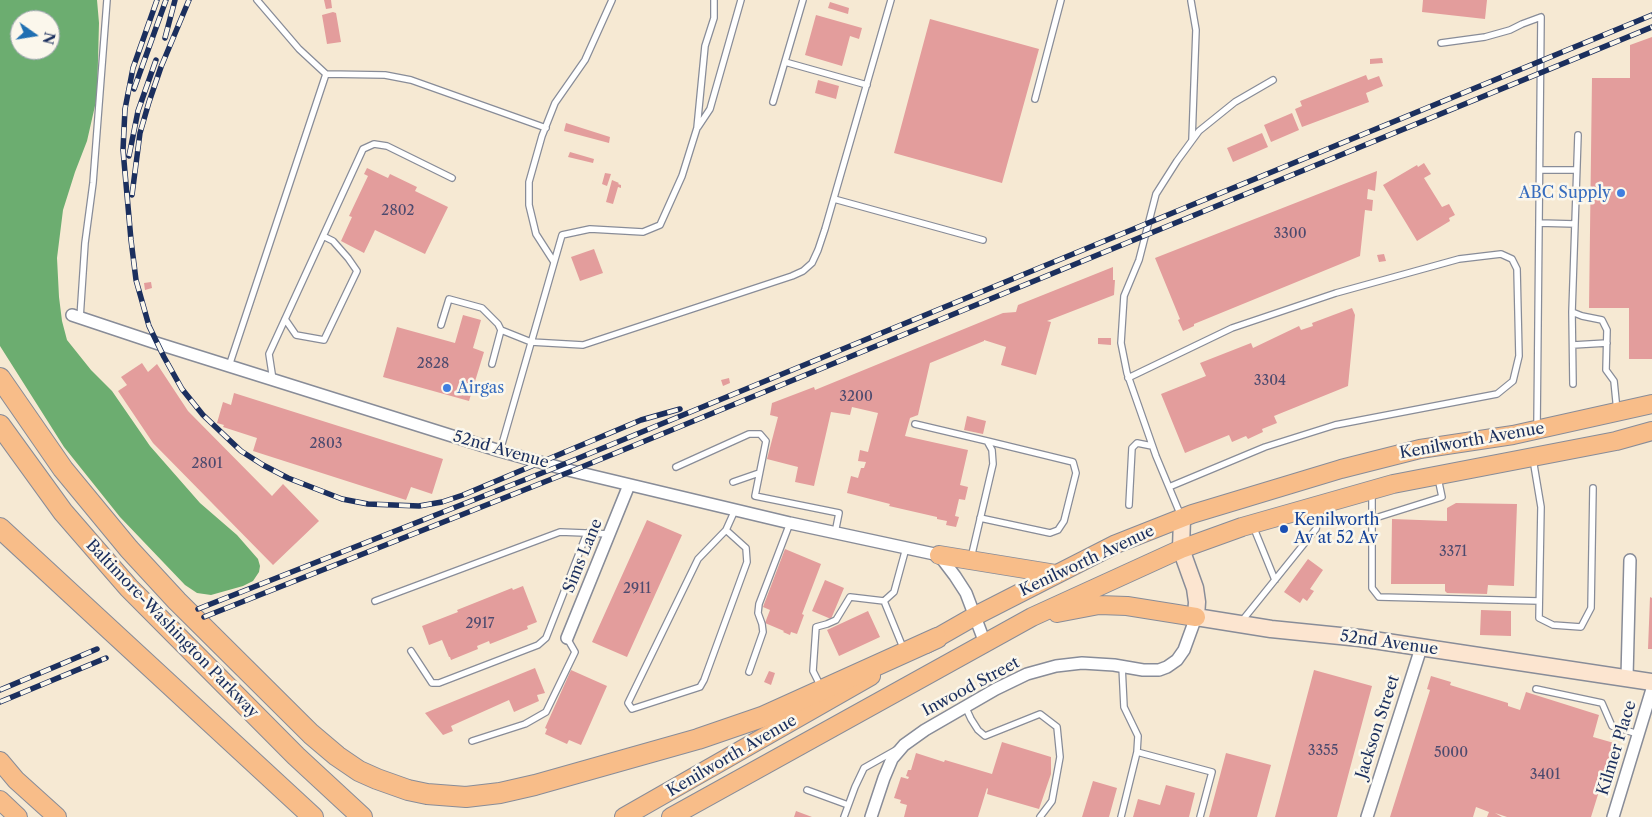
<!DOCTYPE html>
<style>
body{margin:0}
#map{position:relative;width:1652px;height:817px;overflow:hidden;background:#f6e9d3;font-family:"Libre Caslon Text",serif}
canvas{display:block}
.north{position:absolute;left:10px;top:10px;width:50px;height:50px;box-sizing:border-box;background:#fbf7ec;border:1px solid #a1a7b3;border-radius:50%;rotate:103deg;font-size:14px;font-weight:700;line-height:20px;text-align:center;color:#1b2f5e}
.north::after{content:'';display:block;margin:auto;width:18px;height:22px;background:#1f6fb2;clip-path:polygon(50% 0,100% 100%,50% 72%,0 100%)}
</style>
<div id="map">
<canvas width="1652" height="817"></canvas>
<div class="north">N</div>
</div>
<script>
const ctx = document.querySelector('canvas').getContext('2d');
ctx.lineJoin = 'round';
function fillPath(path, color) { ctx.fillStyle = color; ctx.fill(path, 'evenodd'); }
const toPath = rows => new Path2D(rows.map(r => 'M' + r).join(''));
function stroke(path, color, width, dash) { ctx.strokeStyle = color; ctx.lineWidth = width; ctx.lineCap = dash ? 'butt' : 'round'; ctx.setLineDash(dash || []); ctx.stroke(path); }
function drawText(font, color, halo, rows, align = 'center') {
  ctx.font = font + ' "Libre Caslon Text",serif'; ctx.lineWidth = 5; ctx.setLineDash([]); ctx.textBaseline = 'middle'; ctx.strokeStyle = halo; ctx.fillStyle = color; for (const [text, x, y, turn = 0] of rows) {
    ctx.save(); ctx.translate(x, y); ctx.rotate((+turn || 0) * Math.PI / 180); ctx.textAlign = isNaN(turn) ? turn : align; if (halo) ctx.strokeText(text, 0, 0); ctx.fillText(text, 0, 0); ctx.restore();
  }
}
fillPath(toPath([
 [0,0,97,0,99,23,97,97,87,141,75,172,63,210,57,258,59,297,62,321,67,340,91,370,112,391,150,446,200,503,237,535,258,559,260,566,259,572,253,581,243,586,211,595,197,593,185,585,120,517,64,447,0,346],
 [20,20,50,20,50,50,20,50]
]), '#6cad70');
fillPath(toPath([
 [324,0,331,0,332,8,326,9],
 [1423,0,1487,0,1485,19,1422,12],
 [830,2,849,8,848,14,828,8],
 [333,12,336,13,341,42,327,44,322,15],
 [816,15,862,28,859,39,850,36,842,66,805,55],
 [930,19,1039,49,1002,183,894,153],
 [1652,37,1652,359,1629,359,1629,308,1589,308,1592,78,1630,78,1630,45],
 [1382,58,1383,63,1370,64,1370,59],
 [1366,75,1368,80,1379,76,1383,86,1366,93,1369,102,1302,127,1295,109,1302,106,1300,101],
 [818,80,839,86,836,99,815,93],
 [1292,113,1299,130,1271,142,1264,125],
 [566,123,610,137,609,143,564,131],
 [1262,133,1268,147,1233,162,1227,148],
 [570,152,594,159,593,163,568,157],
 [1424,163,1431,174,1424,178,1442,207,1449,204,1455,215,1449,218,1450,221,1417,241,1383,185,1417,165,1418,167],
 [367,168,388,178,390,174,417,187,415,191,448,207,425,254,375,230,364,253,341,241,352,217,349,216,368,176,364,174],
 [1377,171,1375,191,1368,189,1367,199,1373,200,1372,211,1365,210,1360,256,1194,324,1194,326,1183,331,1178,320,1180,319,1155,258],
 [605,173,611,174,607,186,602,184],
 [612,180,619,183,618,184,621,185,621,188,618,187,613,204,606,202],
 [594,249,603,273,580,281,571,257],
 [1384,254,1386,261,1379,262,1377,255],
 [1113,267,1113,280,1115,280,1114,295,1047,321,1051,322,1036,375,1001,365,1006,347,984,340,984,341,930,363,918,415,910,418,905,436,968,450,960,485,968,487,965,500,959,499,955,516,959,517,956,527,946,525,947,521,937,519,937,517,889,506,890,504,847,493,851,476,858,478,861,468,864,468,866,462,858,461,860,450,868,452,878,413,852,407,850,415,831,412,814,486,795,482,798,467,767,459,778,417,770,415,772,403,814,387,815,390,1003,313,1016,312,1018,305],
 [151,282,152,288,145,290,144,283],
 [1352,308,1355,315,1348,386,1274,416,1277,423,1262,429,1263,432,1248,439,1246,436,1232,442,1229,435,1185,453,1161,394,1206,376,1200,363,1251,343,1253,348,1299,326,1301,330,1313,326,1312,323],
 [463,315,481,320,473,348,484,352,469,401,383,377,397,327,455,343],
 [1098,338,1111,338,1111,345,1098,344],
 [142,363,148,372,157,364,188,411,272,496,283,484,319,521,273,565,153,443,118,391,127,385,121,377],
 [729,378,730,383,723,386,721,380],
 [234,393,443,459,432,494,411,487,406,500,253,451,257,438,223,427,224,425,217,423,223,402,231,405],
 [967,416,986,421,983,434,964,430],
 [1456,503,1517,504,1514,586,1488,585,1487,594,1447,593,1445,591,1445,584,1391,584,1392,519,1447,521,1447,508],
 [647,520,682,535,627,657,592,642],
 [785,549,821,564,802,614,804,615,797,634,791,632,790,635,783,632,784,631,765,623,770,610,763,607],
 [1308,559,1323,570,1310,589,1314,591,1307,601,1303,598,1300,603,1284,592],
 [825,580,844,588,831,619,812,611],
 [523,586,537,622,527,626,528,629,490,644,489,641,477,646,478,649,451,660,450,657,449,657,442,640,429,645,422,626,458,612,457,610,512,588,513,590],
 [1650,597,1652,598,1652,649,1648,649],
 [1481,610,1511,611,1511,636,1480,635],
 [868,611,880,637,839,656,827,630],
 [535,668,545,693,537,695,539,701,514,712,509,700,451,726,453,731,443,735,425,713],
 [571,670,607,686,581,745,569,740,567,744,545,734,547,729,545,728],
 [1314,670,1372,686,1337,817,1275,817],
 [769,671,775,673,771,685,764,682],
 [1431,676,1451,682,1450,685,1508,703,1508,706,1520,710,1526,692,1599,715,1593,737,1614,743,1591,817,1507,817,1495,813,1502,817,1487,817,1489,812,1476,807,1473,817,1390,817,1430,690,1427,689],
 [1002,742,1051,757,1051,774,1039,809,987,794,988,789,987,788,978,817,904,817,907,805,900,803,901,800,894,798,901,777,908,779,909,777,906,776,908,770,911,770,916,753,944,762,945,760,992,774],
 [1226,753,1271,765,1257,817,1209,817],
 [1093,781,1117,788,1109,817,1082,817],
 [1166,785,1195,793,1189,817,1133,817,1138,799,1160,805],
 [796,811,812,817,794,817]
]), '#e39d9c');
const lane = toPath([
 [257,0,299,49,326,74,385,75,411,80,546,128],
 [1191,1,1196,30,1192,140],
 [1441,43,1485,37,1510,30,1522,24,1541,17,1537,427],
 [785,62,867,85],
 [1035,99,1061,0],
 [773,102,803,0],
 [698,127,710,109,741,0],
 [1578,135,1572,312,1582,316,1602,320,1607,330,1606,370,1614,381,1617,411],
 [1540,170,1576,170],
 [834,199,983,240],
 [1539,223,1575,224],
 [554,262,536,234,529,205,529,182,542,136,555,103,585,60,612,0],
 [1572,312,1573,384],
 [80,318,85,243,93,183,107,0],
 [285,319,296,335,324,340,357,271,348,258,333,241,323,236],
 [441,325,449,299,482,308,498,324,501,330,531,342,583,345,792,276,803,271,812,263,818,250,825,229,891,0],
 [1573,345,1607,343],
 [492,364,501,330],
 [229,366,326,74],
 [1128,378,1232,328,1336,293,1459,259,1501,254,1512,259,1517,269,1519,356,1513,381,1497,394,1335,425,1265,447,1169,487],
 [273,380,269,354,363,149,374,144,387,146,452,178],
 [915,424,987,441,992,450,993,464,971,558],
 [500,451,562,235,590,229,643,232,660,225,682,176,697,128,705,46,714,18,714,0],
 [1533,459,1541,507,1539,618,1553,625,1581,627,1591,608,1593,488],
 [676,467,749,434,760,434,766,441,755,496,839,513,835,533],
 [733,482,759,473],
 [1372,491,1372,588,1379,597,1539,601],
 [1129,505,1132,448,1137,443,1152,446],
 [1181,516,1156,456,1127,373,1121,343,1124,296,1139,260,1156,194,1177,161,1199,131,1235,102,1273,80],
 [980,518,1050,533,1058,530,1064,521,1076,473,1073,462,987,441],
 [1372,519,1442,497,1438,478],
 [1253,526,1275,580],
 [726,530,746,548,747,562,704,680,700,687,632,709,628,703,698,559,726,530,735,510],
 [375,601,560,532,610,534],
 [884,601,904,650],
 [1241,622,1316,529,1321,508],
 [411,651,432,683,439,683,538,645,546,638,587,533],
 [749,672,763,632,762,624,758,613,759,604,790,523],
 [821,687,813,671,816,627,827,624,836,620,850,597,884,601,894,592,906,548],
 [1536,689,1602,703,1612,726,1638,734],
 [965,706,971,719,978,730,985,736,1040,714,1057,727,1060,757,1052,801,1040,817],
 [472,741,525,724,546,712,575,652,567,638],
 [1137,752,1212,772,1200,817],
 [807,790,848,805],
 [844,817,855,787,864,768,896,750],
 [1121,817,1137,752,1138,736,1124,707,1122,666]
]);
const street = toPath([
 [72,315,156,343,500,451,572,471,790,523,939,555,955,576,966,593,985,643],
 [567,638,629,485],
 [1627,677,1630,560],
 [871,817,884,778,892,759,904,745,925,730,996,689,1027,674,1056,666,1082,663,1114,665,1143,670,1159,670,1167,667,1177,660,1184,650,1196,617],
 [1367,817,1421,648],
 [1613,817,1652,689]
]);
const secondary = toPath([
 [1182,518,1181,549,1195,588,1197,602,1196,617,1271,629,1360,638,1652,682]
]);
const primary = toPath([
 [939,555,1056,574],
 [1057,613,1099,605,1127,606,1196,617],
 [926,644,975,616,1116,544,1192,514,1341,469,1420,449,1513,435,1652,404],
 [0,761,16,780,57,817],
 [0,800,18,817],
 [624,817,871,676],
 [671,817,1032,617,1181,549,1242,527,1393,484,1616,441,1652,431]
]);
const highway = toPath([
 [0,378,63,469,129,549,177,601,311,734,337,756,359,771,377,779,408,790,427,794,466,797,500,793,535,785,698,739,762,717,937,638],
 [0,425,63,512,129,588,296,756,362,817],
 [0,528,313,817]
]);
stroke(lane, '#888c98', 8);
stroke(street, '#888c98', 14);
stroke(secondary, '#888c98', 19);
stroke(primary, '#888c98', 20);
stroke(highway, '#888c98', 22);
stroke(lane, '#fff', 5.5);
stroke(street, '#fff', 11);
stroke(secondary, '#fce5d0', 16);
stroke(primary, '#f8bd89', 18);
stroke(highway, '#f8bd89', 20);
const rail = toPath([
 [157,0,133,68,125,109,123,150,131,240,136,280,149,326,164,357,182,389,203,415,241,451,263,465,288,478,342,499,368,504,419,506,442,502,463,495,641,420,680,409],
 [165,38,175,0],
 [134,89,166,0],
 [129,156,138,111,156,60],
 [132,195,140,133,149,102,161,67,189,0],
 [198,609,557,467,1652,15],
 [204,617,572,471,1652,27],
 [0,690,97,649],
 [0,702,106,658]
]);
stroke(rail, '#1b2f5e', 5.5);
stroke(rail, '#fbf7ec', 4, [11]);
for (const [x, y, r, color] of [
 [1621,193,5,"#3f7fe0"],
 [447,388,5,"#3f7fe0"],
 [1284,529,5,"#1a4fb4"]
]) { const dot = new Path2D(); dot.arc(x, y, r, 0, 2 * Math.PI); ctx.fillStyle = color; ctx.fill(dot); stroke(dot, '#fbf7ec', 2); }
drawText('14px', '#4d4a6e', null, [
 ["2802",398,211],
 ["3300",1290,234],
 ["2828",433,364],
 ["3304",1270,381],
 ["3200",856,397],
 ["2803",326,444],
 ["2801",207,464],
 ["3371",1453,552],
 ["2911",637,589],
 ["2917",480,624],
 ["3355",1323,751],
 ["5000",1451,753],
 ["3401",1545,775]
]);
drawText('16px', '#366cbe', '#fbf7ec', [
 ["ABC Supply",1611,193],
 ["Airgas",457,388,"left"]
], 'right');
drawText('16px', '#1b2f5e', '#fbf7ec', [
 ["Kenilworth Avenue",1472,441,-10],
 ["52nd Avenue",501,450,16],
 ["Sims Lane",583,556,-68],
 ["Kenilworth Avenue",1087,561,-25],
 ["Baltimore-Washington Parkway",172,629,46],
 ["52nd Avenue",1389,643,8],
 ["Inwood Street",971,687,-28],
 ["Jackson Street",1378,727,-72],
 ["Kilmer Place",1617,748,-73],
 ["Kenilworth Avenue",732,756,-30]
]);
drawText('16px', '#164399', '#fbf7ec', [
 ["Kenilworth",1294,520],
 ["Av at 52 Av",1294,538]
], 'left');
</script>
